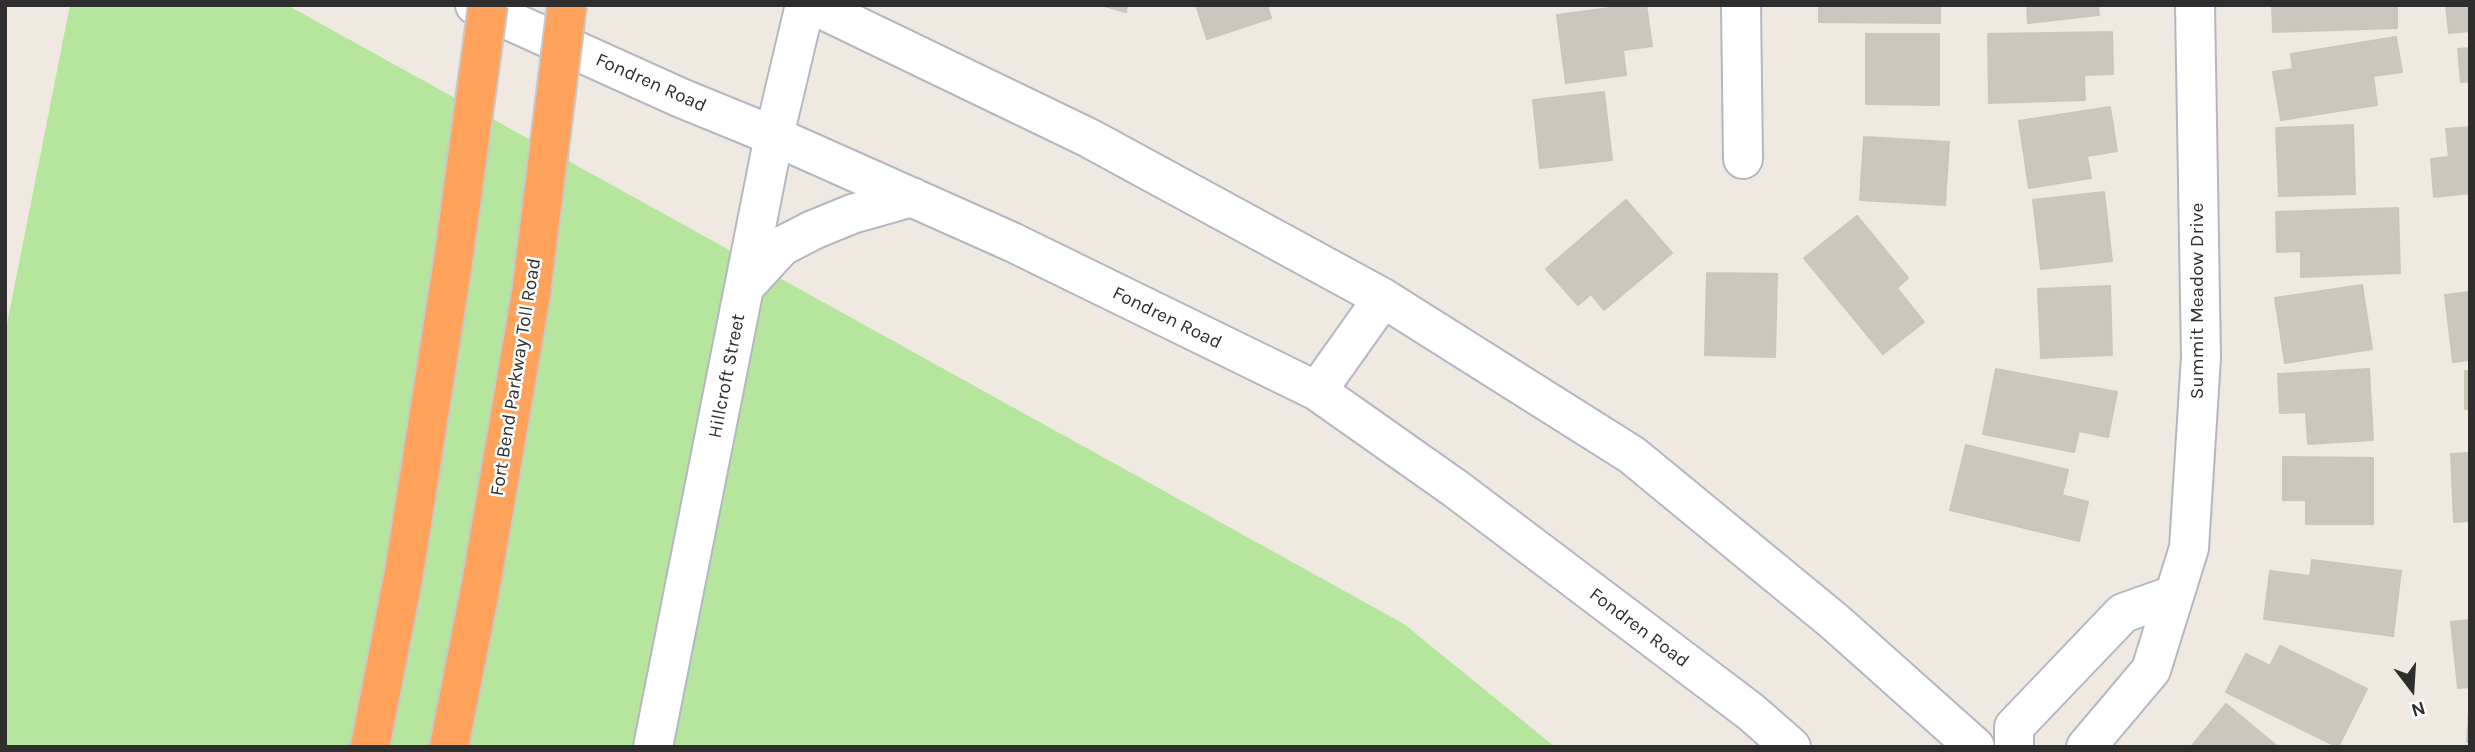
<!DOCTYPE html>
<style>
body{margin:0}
#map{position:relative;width:2475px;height:752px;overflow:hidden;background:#efe9e1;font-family:Karla,sans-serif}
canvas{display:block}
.frame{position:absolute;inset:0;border:7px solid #2e2e2e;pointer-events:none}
.north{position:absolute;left:2377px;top:654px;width:70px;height:70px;-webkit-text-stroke:5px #fff;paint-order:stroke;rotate:163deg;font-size:19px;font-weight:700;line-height:28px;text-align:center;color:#2e2e2e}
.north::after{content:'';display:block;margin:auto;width:24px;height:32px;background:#2e2e2e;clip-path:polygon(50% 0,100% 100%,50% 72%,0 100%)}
</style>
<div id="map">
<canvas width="2475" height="752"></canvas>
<div class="frame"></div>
<div class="north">N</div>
</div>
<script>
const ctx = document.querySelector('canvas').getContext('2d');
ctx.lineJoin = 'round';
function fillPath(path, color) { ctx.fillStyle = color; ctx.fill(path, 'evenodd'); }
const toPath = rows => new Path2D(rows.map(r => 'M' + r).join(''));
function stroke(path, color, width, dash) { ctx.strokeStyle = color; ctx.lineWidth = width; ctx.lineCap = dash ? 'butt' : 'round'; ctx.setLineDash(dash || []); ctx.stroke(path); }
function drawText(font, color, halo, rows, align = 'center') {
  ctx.font = font + ' Karla,sans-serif'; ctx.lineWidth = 5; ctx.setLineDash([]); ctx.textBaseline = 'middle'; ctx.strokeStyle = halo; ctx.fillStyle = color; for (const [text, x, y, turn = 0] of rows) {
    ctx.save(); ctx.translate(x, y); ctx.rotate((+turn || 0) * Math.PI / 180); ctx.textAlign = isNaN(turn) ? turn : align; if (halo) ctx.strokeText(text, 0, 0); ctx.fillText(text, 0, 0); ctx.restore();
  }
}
fillPath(toPath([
 [70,5,287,5,1404,624,1555,747,5,747,5,334]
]), '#b6e59e');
const building = toPath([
 [1101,5,1127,5,1126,12,1101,5],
 [1196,5,1267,5,1271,18,1207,39,1196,5],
 [1632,5,1646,5,1652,46,1623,50,1626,75,1566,83,1557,15,1632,5],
 [1819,5,1940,5,1940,23,1819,22,1819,5],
 [2027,5,2098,5,2099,15,2028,23,2027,5],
 [2272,5,2397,5,2397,28,2273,32,2272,5],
 [2446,5,2470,5,2470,31,2449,33,2446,5],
 [2112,32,2113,74,2084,75,2085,100,1989,103,1988,34,2112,32],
 [1866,34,1939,34,1939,105,1866,104,1866,34],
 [2396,37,2402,72,2373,76,2377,105,2281,120,2273,72,2293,69,2291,54,2396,37],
 [2470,48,2470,81,2461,82,2458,49,2470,48],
 [1604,92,1612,160,1540,168,1533,100,1604,92],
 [2110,107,2117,151,2087,156,2091,178,2029,188,2019,121,2110,107],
 [2353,125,2355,194,2279,196,2276,128,2353,125],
 [2470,127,2470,193,2434,197,2431,159,2449,157,2446,129,2470,127],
 [1864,137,1949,142,1945,205,1860,200,1864,137],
 [2104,192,2112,261,2041,269,2033,200,2104,192],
 [1626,200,1672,253,1604,310,1591,294,1578,305,1546,269,1626,200],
 [2398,208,2400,273,2301,277,2301,251,2277,252,2276,212,2398,208],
 [1857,216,1908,278,1897,288,1924,322,1883,354,1804,258,1857,216],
 [1707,273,1777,274,1775,357,1705,355,1707,273],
 [2362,285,2372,349,2285,363,2275,298,2362,285],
 [2110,286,2112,355,2041,358,2038,289,2110,286],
 [2470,292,2470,360,2453,362,2445,295,2470,292],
 [1996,369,2117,392,2108,437,2079,431,2074,452,1983,434,1996,369],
 [2369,369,2373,440,2308,444,2306,412,2280,413,2278,374,2369,369],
 [2465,371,2470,371,2470,409,2465,409,2465,371],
 [1966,445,2068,470,2062,495,2088,502,2079,541,1950,510,1966,445],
 [2470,453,2470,521,2454,522,2451,454,2470,453],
 [2283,457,2373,458,2373,524,2306,524,2306,500,2283,500,2283,457],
 [2312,560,2401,571,2393,636,2264,619,2270,571,2310,576,2312,560],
 [2470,620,2470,687,2458,688,2451,622,2470,620],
 [2280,646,2367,689,2338,747,2226,692,2246,654,2270,666,2280,646],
 [2226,704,2278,747,2191,747,2226,704],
 [2469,711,2470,711,2470,742,2467,742,2469,711]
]);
fillPath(building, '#cbc7bf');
stroke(building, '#cbc5ba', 2);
const street = toPath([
 [1741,5,1743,159],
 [2014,747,2014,727,2123,613,2174,595],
 [2086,747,2151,670,2189,548,2201,357,2195,5]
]);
const secondary = toPath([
 [475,5,681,98,774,136,1012,242,1317,391,1456,489,1751,712,1791,747],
 [813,5,1089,138,1383,298,1632,455,1835,622,1975,747],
 [745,286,782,246,813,230,852,214,912,197],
 [1317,391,1383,298],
 [653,747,774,136,805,5]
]);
const highway = toPath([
 [370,747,404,573,453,262],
 [449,747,481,585,531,294]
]);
stroke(street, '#b4b7c1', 42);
stroke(secondary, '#b4b7c1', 42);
stroke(highway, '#c9c9c9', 42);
stroke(street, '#fff', 38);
stroke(secondary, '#fff', 38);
stroke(highway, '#ffa35c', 38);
const highwayBridge = toPath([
 [453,262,488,5],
 [531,294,567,5]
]);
stroke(highwayBridge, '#c9c9c9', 42, []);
stroke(highwayBridge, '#ffa35c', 38);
drawText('19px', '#2e2e2e', '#fff', [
 ["Fondren Road",651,83,24],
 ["Summit Meadow Drive",2198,301,-90],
 ["Fondren Road",1167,318,26],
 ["Hillcroft Street",727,376,-79],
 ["Fort Bend Parkway Toll Road",516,377,-81],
 ["Fondren Road",1639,628,37]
]);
</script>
